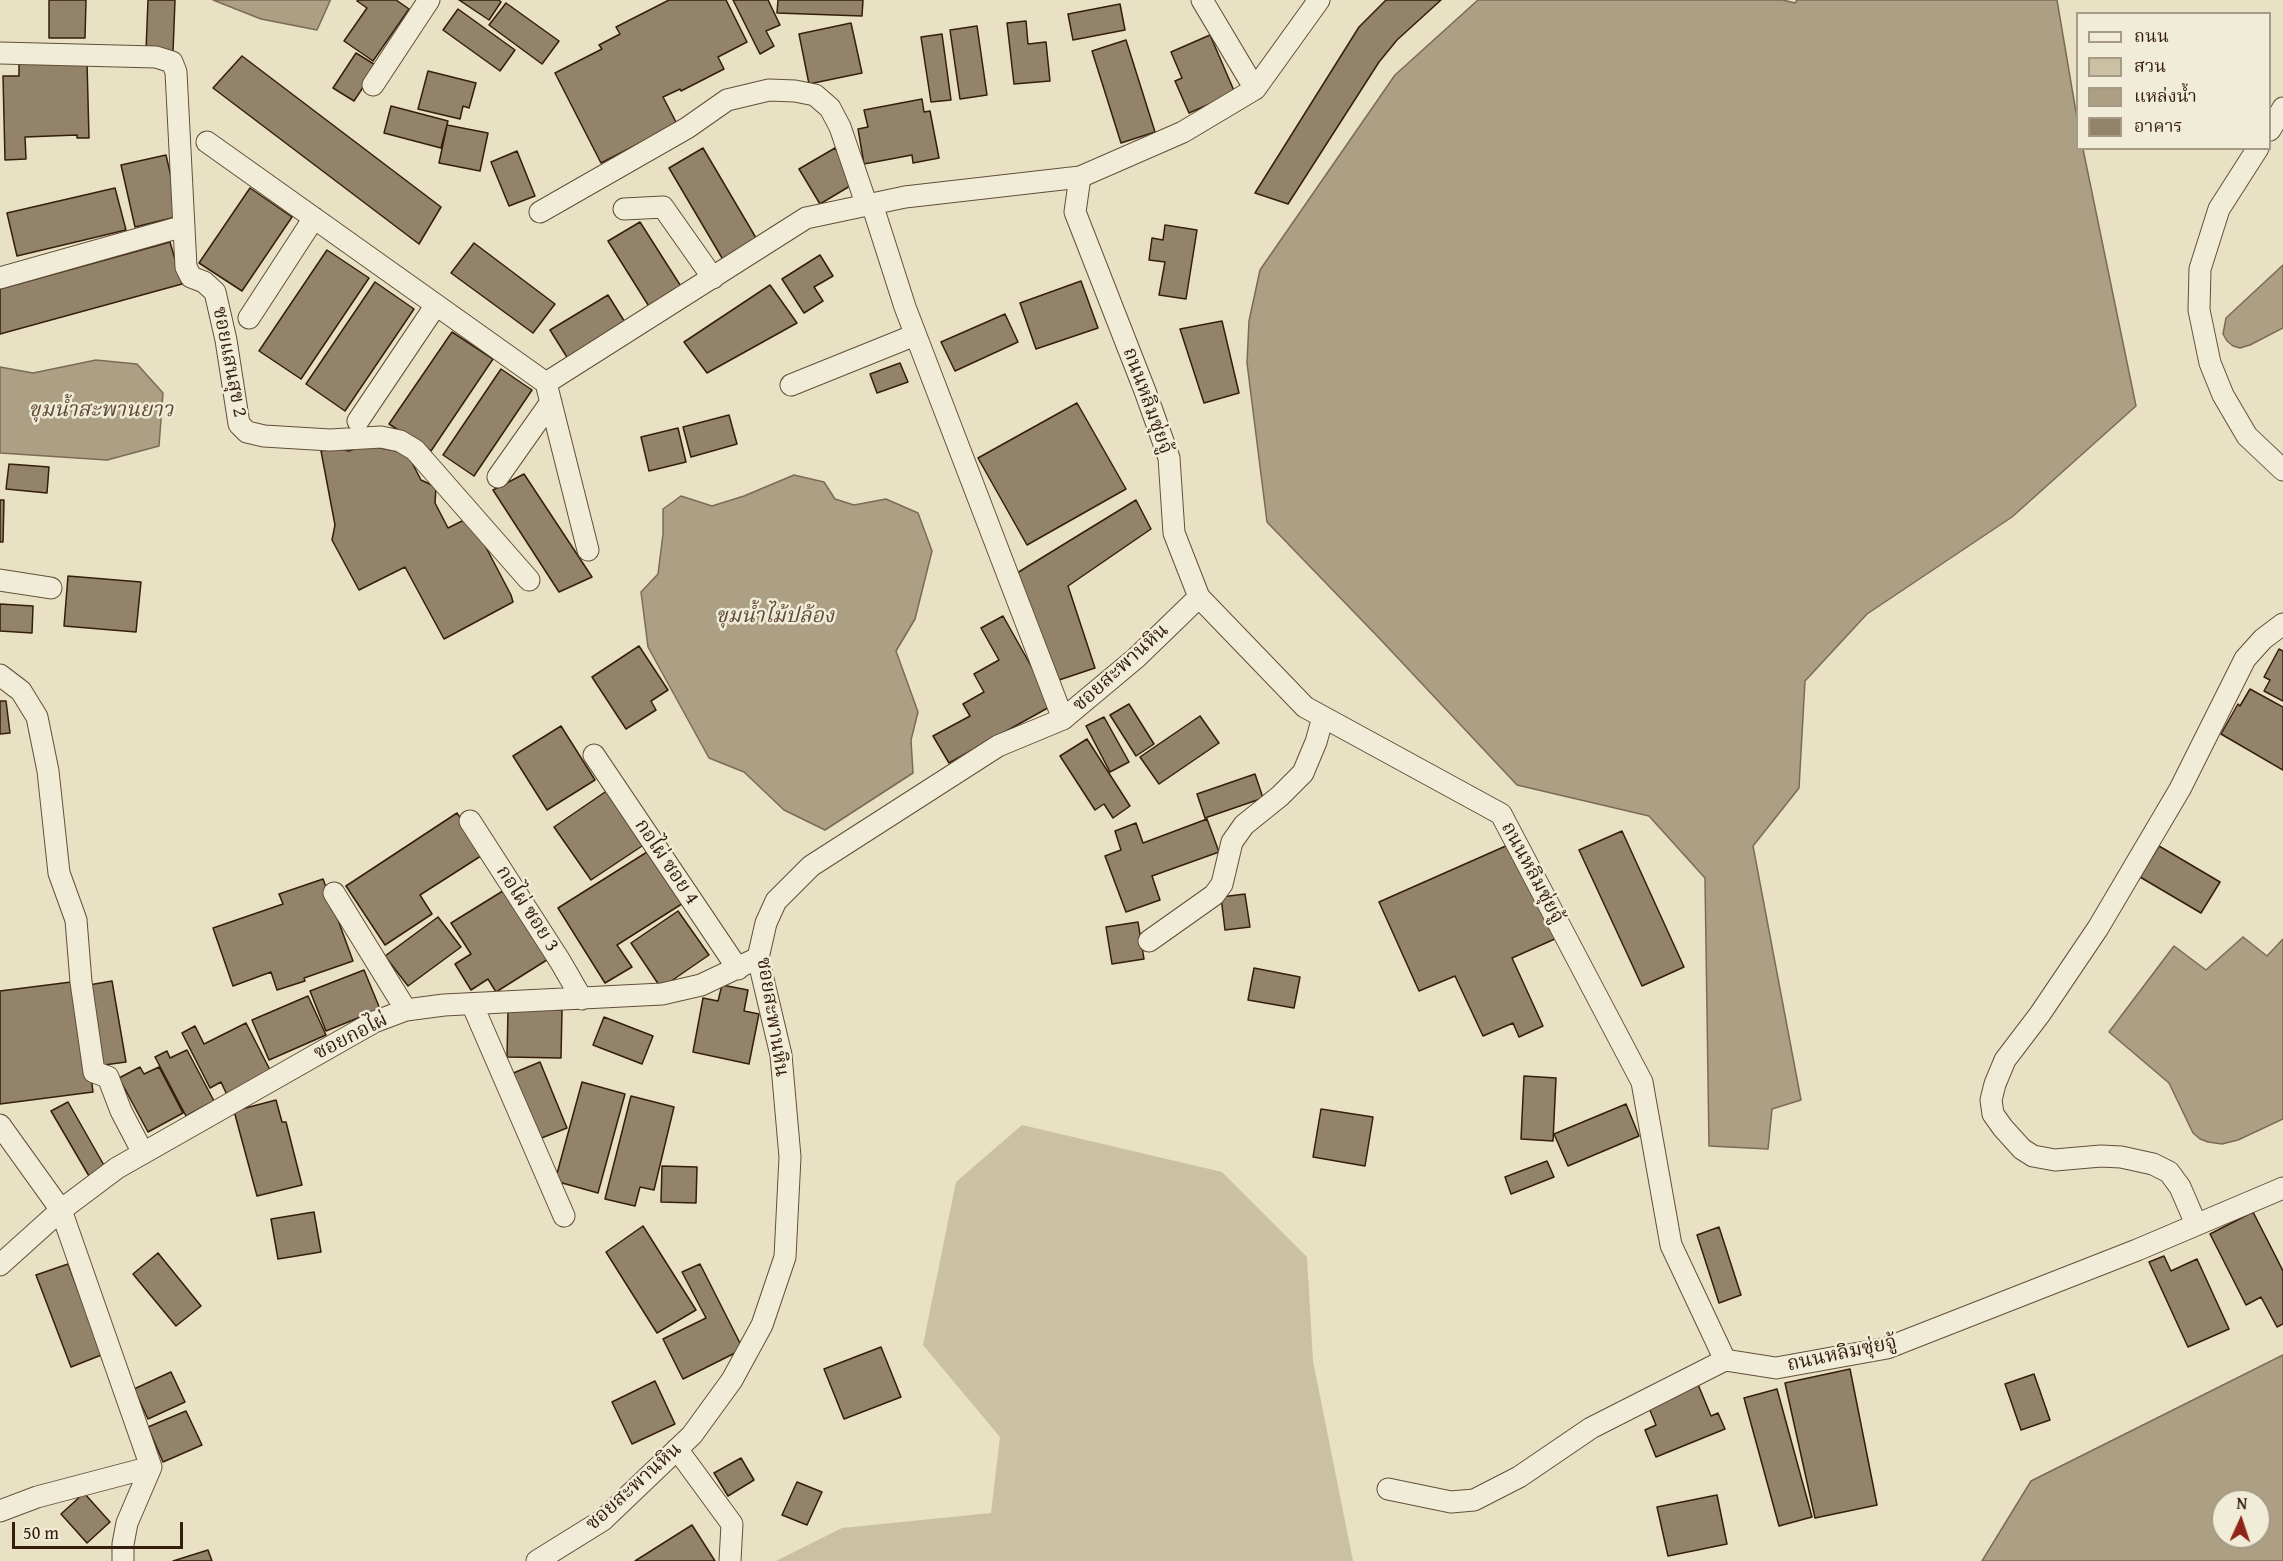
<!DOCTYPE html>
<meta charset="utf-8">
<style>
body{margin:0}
#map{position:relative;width:2283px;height:1561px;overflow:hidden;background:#e9e1c3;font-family:"Gentium Book Plus","Noto Serif Thai",serif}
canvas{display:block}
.legend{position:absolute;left:2076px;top:12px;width:195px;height:138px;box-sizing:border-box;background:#f1ecd8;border:2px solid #a69a86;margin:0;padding:8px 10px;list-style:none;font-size:18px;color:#351e0b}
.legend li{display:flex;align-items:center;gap:12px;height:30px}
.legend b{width:30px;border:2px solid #a69a86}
.north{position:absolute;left:2211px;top:1489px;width:60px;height:60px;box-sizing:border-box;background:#f1ecd8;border:2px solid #a69a86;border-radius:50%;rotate:3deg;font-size:16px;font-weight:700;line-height:24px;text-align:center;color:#351e0b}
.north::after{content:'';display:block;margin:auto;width:21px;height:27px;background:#8f2418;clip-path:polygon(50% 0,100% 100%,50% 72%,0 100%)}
.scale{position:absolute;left:12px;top:1522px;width:171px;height:27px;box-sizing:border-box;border:3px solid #351e0b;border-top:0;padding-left:8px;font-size:18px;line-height:21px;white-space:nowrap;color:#351e0b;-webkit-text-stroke:4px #f1ecd8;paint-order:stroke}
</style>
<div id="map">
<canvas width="2283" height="1561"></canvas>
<ul class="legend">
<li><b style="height:8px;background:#f1ecd8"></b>ถนน</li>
<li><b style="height:16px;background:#cac0a4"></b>สวน</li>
<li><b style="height:16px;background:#ac9f84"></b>แหล่งน้ำ</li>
<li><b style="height:16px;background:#93836b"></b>อาคาร</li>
</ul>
<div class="north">N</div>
<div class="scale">50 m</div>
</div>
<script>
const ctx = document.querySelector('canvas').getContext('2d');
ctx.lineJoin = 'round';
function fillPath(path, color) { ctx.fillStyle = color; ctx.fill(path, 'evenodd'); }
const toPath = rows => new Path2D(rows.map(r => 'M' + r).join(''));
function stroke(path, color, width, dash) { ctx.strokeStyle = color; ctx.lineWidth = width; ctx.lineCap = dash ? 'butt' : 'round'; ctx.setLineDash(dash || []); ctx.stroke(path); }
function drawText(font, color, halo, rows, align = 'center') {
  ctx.font = font + ' "Gentium Book Plus","Noto Serif Thai",serif'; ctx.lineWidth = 5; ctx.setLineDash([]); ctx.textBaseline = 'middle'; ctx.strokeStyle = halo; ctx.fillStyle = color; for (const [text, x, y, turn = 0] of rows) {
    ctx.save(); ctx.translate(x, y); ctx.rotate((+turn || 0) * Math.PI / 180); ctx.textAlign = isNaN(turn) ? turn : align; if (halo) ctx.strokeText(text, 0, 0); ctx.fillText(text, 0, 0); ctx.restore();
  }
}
fillPath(toPath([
 [1022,1125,1222,1172,1307,1257,1313,1361,1353,1561,776,1561,842,1528,991,1513,1000,1437,923,1345,956,1182]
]), '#cac0a4');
const water = toPath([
 [213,0,330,0,330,1,317,30,261,19,213,0],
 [1478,0,1783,0,1795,3,1797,0,2057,0,2077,118,2078,148,2083,149,2136,406,2012,517,1867,614,1805,681,1799,788,1753,846,1801,1100,1772,1109,1768,1149,1709,1146,1705,878,1649,816,1517,785,1380,639,1267,522,1247,363,1249,321,1260,270,1395,75,1478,0],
 [2283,265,2283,328,2250,345,2240,348,2233,346,2227,341,2223,334,2226,318,2283,265],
 [96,360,137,364,163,393,159,446,107,460,0,453,0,367,33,373,96,360],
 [794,475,824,482,835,499,854,505,886,499,918,513,932,551,915,619,896,651,918,712,911,740,913,773,825,830,784,810,744,772,709,758,648,647,641,592,658,574,663,534,663,509,681,496,712,506,744,496,794,475],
 [2243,937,2267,956,2283,939,2283,1119,2238,1140,2222,1144,2208,1142,2200,1139,2193,1133,2169,1083,2109,1032,2174,946,2206,970,2243,937],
 [2283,1355,2283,1561,1982,1561,2031,1481,2283,1355],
 [2223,1501,2259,1501,2259,1537,2223,1537,2223,1501]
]);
fillPath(water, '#ac9f84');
stroke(water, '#7c6b54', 1.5);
const building = toPath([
 [49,0,86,0,85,38,49,38,49,0],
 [148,0,175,0,173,52,146,51,148,0],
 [358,0,396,0,409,9,373,61,344,41,367,8,357,1,358,0],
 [459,0,499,0,501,2,489,20,459,0],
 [669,0,726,0,747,42,718,57,724,69,681,91,680,89,663,97,677,124,601,163,555,73,602,49,599,45,620,34,616,27,669,0],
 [733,0,768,0,780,25,766,31,774,46,760,54,733,0],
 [778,0,863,0,862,16,777,13,778,0],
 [1386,0,1441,0,1397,40,1379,62,1288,204,1255,193,1359,27,1386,0],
 [506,3,559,41,542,64,489,25,506,3],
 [1120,4,1125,30,1073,40,1068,14,1120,4],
 [458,9,515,50,500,71,443,30,458,9],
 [1026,21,1028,44,1046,42,1050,81,1014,84,1007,23,1026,21],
 [851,23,862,73,809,84,799,34,851,23],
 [977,26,987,95,960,99,950,30,977,26],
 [942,34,951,100,931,102,921,37,942,34],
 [1210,35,1235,93,1189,113,1175,81,1182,78,1171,52,1210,35],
 [1126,40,1155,132,1121,143,1092,51,1126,40],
 [356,53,377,66,354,101,333,88,356,53],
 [242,56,441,207,419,244,213,88,242,56],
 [87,62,89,138,77,138,77,135,25,137,26,159,5,160,3,76,19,76,19,63,87,62],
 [428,71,476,83,469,108,463,106,460,119,418,109,428,71],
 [922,99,924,112,930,111,939,158,913,163,912,155,864,164,858,129,868,127,864,110,922,99],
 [391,106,448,121,441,148,384,133,391,106],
 [447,125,488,133,480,171,439,163,447,125],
 [703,148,759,243,725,263,669,168,703,148],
 [835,148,855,183,820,204,799,169,835,148],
 [517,151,535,196,509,206,491,162,517,151],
 [166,155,180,216,135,227,121,165,166,155],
 [115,188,126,230,17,256,7,213,115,188],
 [250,188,292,217,242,291,199,263,250,188],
 [640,222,682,288,650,308,608,241,640,222],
 [1165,225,1197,230,1186,299,1159,295,1165,262,1149,260,1152,238,1163,240,1165,225],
 [170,242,182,284,0,334,0,289,170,242],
 [474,243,555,304,533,333,451,273,474,243],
 [327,250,369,278,301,379,259,351,327,250],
 [820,255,833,276,814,287,823,301,804,313,782,279,820,255],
 [1081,281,1098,328,1036,349,1020,303,1081,281],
 [375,282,414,309,345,411,306,384,375,282],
 [770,285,797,323,707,373,684,342,770,285],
 [608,295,628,327,570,362,550,330,608,295],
 [1005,314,1018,342,955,371,941,342,1005,314],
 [1222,321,1239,393,1204,403,1180,329,1222,321],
 [452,332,493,359,431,451,389,424,452,332],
 [900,363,908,382,877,393,870,374,900,363],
 [501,369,532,390,474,476,443,455,501,369],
 [1077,403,1126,489,1027,545,978,458,1077,403],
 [729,415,737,444,691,457,683,427,729,415],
 [678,428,686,462,649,471,641,437,678,428],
 [365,445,407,453,421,480,436,487,435,503,448,528,470,517,511,595,513,602,444,639,405,567,359,590,332,540,335,525,321,451,335,448,349,451,365,445],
 [9,464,49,467,47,493,6,489,9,464],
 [524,474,592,577,559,592,493,490,524,474],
 [0,500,4,500,3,542,0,542,0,500],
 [1136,500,1151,529,1068,586,1095,668,1059,680,1017,573,1136,500],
 [68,576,141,582,136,632,64,626,68,576],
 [0,604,33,606,32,633,0,631,0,604],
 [1003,616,1053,705,949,763,933,736,970,716,963,704,984,692,974,674,999,660,981,628,1003,616],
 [639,646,668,690,651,701,656,710,626,729,592,677,639,646],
 [2279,649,2283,651,2283,701,2264,691,2270,680,2264,677,2279,649],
 [2250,689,2283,707,2283,770,2221,734,2238,704,2240,706,2250,689],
 [0,701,6,701,10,733,0,734,0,701],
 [1129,704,1154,744,1136,756,1110,715,1129,704],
 [1200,716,1219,743,1159,784,1140,757,1200,716],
 [1104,717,1129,762,1110,772,1086,726,1104,717],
 [561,726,595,780,547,810,513,756,561,726],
 [1087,739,1130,806,1113,818,1104,804,1095,810,1060,756,1087,739],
 [1255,774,1263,798,1205,818,1197,794,1255,774],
 [608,790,645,844,591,880,554,827,608,790],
 [457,813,484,854,420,895,432,914,385,945,346,886,457,813],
 [1207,819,1219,852,1152,876,1160,900,1126,912,1105,856,1121,850,1115,831,1136,823,1143,843,1207,819],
 [1622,831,1684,967,1642,986,1579,850,1622,831],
 [1508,845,1557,938,1512,958,1543,1026,1519,1037,1513,1023,1483,1036,1455,976,1419,991,1379,902,1508,845],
 [2159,846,2220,882,2201,913,2140,877,2159,846],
 [655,847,688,900,617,945,632,967,605,983,558,908,655,847],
 [323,879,353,961,304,978,305,981,277,990,271,972,233,986,213,928,283,904,279,894,323,879],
 [506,889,550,958,496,992,488,979,471,990,455,964,471,954,451,923,506,889],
 [1245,894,1250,927,1225,930,1221,897,1245,894],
 [678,911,709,955,661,988,631,943,678,911],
 [438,917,461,947,408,986,385,956,438,917],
 [1138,922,1144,959,1112,964,1106,927,1138,922],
 [1254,968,1300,977,1294,1008,1248,1000,1254,968],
 [364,970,380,1009,326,1031,310,991,364,970],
 [79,981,93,1092,0,1104,0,991,79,981],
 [112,981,126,1062,97,1066,83,986,112,981],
 [722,985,748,990,744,1011,759,1014,749,1064,693,1052,703,998,718,1001,722,985],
 [308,996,326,1035,269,1060,252,1020,308,996],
 [508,1009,562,1010,561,1058,507,1057,508,1009],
 [604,1017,653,1036,642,1064,593,1045,604,1017],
 [246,1023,271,1072,227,1095,221,1082,210,1088,182,1033,195,1026,204,1044,246,1023],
 [187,1050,214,1101,186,1116,155,1057,167,1051,170,1058,187,1050],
 [540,1062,567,1128,539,1139,511,1074,540,1062],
 [140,1067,144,1074,159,1067,183,1113,148,1132,119,1078,140,1067],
 [1524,1076,1556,1078,1553,1141,1521,1139,1524,1076],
 [582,1082,625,1094,598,1193,555,1181,582,1082],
 [631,1096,674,1107,654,1190,640,1187,635,1206,605,1199,631,1096],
 [276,1100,282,1122,286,1122,302,1185,257,1196,234,1111,276,1100],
 [68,1102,105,1167,89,1176,51,1111,68,1102],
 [1626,1104,1639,1136,1568,1166,1554,1134,1626,1104],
 [1321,1109,1373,1117,1365,1166,1313,1157,1321,1109],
 [1547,1161,1554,1177,1511,1194,1505,1177,1547,1161],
 [662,1166,697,1167,696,1203,661,1202,662,1166],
 [314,1212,321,1252,278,1259,271,1219,314,1212],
 [2253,1212,2283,1271,2283,1324,2277,1327,2261,1297,2246,1305,2210,1234,2253,1212],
 [643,1226,696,1310,657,1333,606,1252,643,1226],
 [1719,1227,1741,1295,1719,1303,1697,1235,1719,1227],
 [158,1253,201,1306,176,1326,133,1274,158,1253],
 [2164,1256,2171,1271,2197,1259,2229,1329,2188,1347,2149,1262,2164,1256],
 [68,1264,93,1330,109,1352,71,1367,36,1275,68,1264],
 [700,1264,743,1349,683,1379,663,1339,706,1318,682,1272,700,1264],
 [881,1347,901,1397,844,1419,824,1369,881,1347],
 [1850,1369,1877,1505,1815,1518,1785,1383,1850,1369],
 [171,1372,185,1402,148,1419,134,1389,171,1372],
 [2034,1374,2050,1420,2021,1430,2005,1384,2034,1374],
 [655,1381,675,1424,632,1444,612,1402,655,1381],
 [1697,1382,1711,1416,1718,1413,1725,1429,1656,1457,1645,1430,1656,1425,1647,1403,1697,1382],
 [1777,1389,1812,1517,1779,1526,1744,1398,1777,1389],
 [186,1411,202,1445,163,1462,148,1427,186,1411],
 [741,1458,754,1480,728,1496,714,1473,741,1458],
 [797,1482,822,1492,807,1525,782,1515,797,1482],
 [84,1493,110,1522,87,1543,61,1514,84,1493],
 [1717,1495,1727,1544,1668,1556,1657,1507,1717,1495],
 [692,1525,715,1561,635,1561,692,1525],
 [208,1550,212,1561,173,1561,208,1550]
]);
fillPath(building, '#93836b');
stroke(building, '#351e0b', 1.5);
const street = toPath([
 [1202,0,1255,89],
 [1319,0,1255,89,1183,132,1080,177,1075,212,1145,391,1169,458,1174,533,1199,597,1305,707,1501,814,1642,1082,1671,1245,1725,1360,1776,1368,1887,1348,2137,1250,2283,1188],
 [0,53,156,57,172,62,176,72,186,267,191,277,204,282,215,292,226,340,239,424,247,432,264,436,330,440,381,437,400,441,415,450,529,580],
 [373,85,429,0],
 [2270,130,2283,108],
 [207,142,546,383,588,550],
 [2258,148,2219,209,2200,269,2199,310,2210,363,2223,395,2247,436,2283,470],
 [872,204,905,307,1063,719],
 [624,209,663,207,713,278],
 [540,212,687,128,727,100,769,90,795,91,815,95,830,108,840,127,867,206],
 [0,278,184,226],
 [249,318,314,218],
 [546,383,806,218,905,197,1080,177],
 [791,385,915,335],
 [358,421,436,305],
 [498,477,551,402],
 [0,580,51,588],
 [0,675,21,691,37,717,48,771,59,873,76,920,81,982,94,1072,108,1077,121,1111,143,1153],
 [594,755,738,969],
 [470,821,560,961,582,999],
 [334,893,406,1010],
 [1149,941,1214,895,1222,884,1232,842,1244,825,1280,796,1303,773,1316,742,1323,717],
 [472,1004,564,1216],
 [0,1125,61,1210,151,1467,37,1497,0,1511],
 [2196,1224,2180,1187,2169,1172,2153,1164,2121,1157,2101,1156,2055,1160,2033,1156,2022,1149,2003,1128,1993,1114,1991,1100,1995,1084,2005,1060,2040,1014,2098,928,2180,789,2245,659,2263,639,2283,624],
 [0,1265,61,1210,117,1168,374,1022,406,1010,444,1005,662,994,701,985,758,958],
 [677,1449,732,1524,730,1561],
 [1388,1489,1451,1502,1474,1500,1519,1477,1591,1428,1725,1360],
 [123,1561,123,1544,127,1523,151,1467],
 [537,1561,603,1520,692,1435,732,1380,762,1325,785,1257,790,1157,781,1055,758,958,766,923,776,901,811,866,998,746,1063,719,1136,658,1199,597]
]);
stroke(street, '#624f39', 23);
stroke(street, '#f1ecd8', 21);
drawText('20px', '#351e0b', '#f1ecd8', [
 ["ซอยแสนสุข 2",229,362,79],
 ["ถนนหลิมซุ่ยจู้",1147,401,70],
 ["ซอยสะพานหิน",1121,668,-42],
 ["กอไผ่ ซอย 4",666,862,56],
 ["ถนนหลิมซุ่ยจู้",1532,873,62],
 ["กอไผ่ ซอย 3",527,909,57],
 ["ซอยสะพานหิน",772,1017,81],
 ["ซอยกอไผ่",351,1037,-27],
 ["ถนนหลิมซุ่ยจู้",1842,1354,-12],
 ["ซอยสะพานหิน",634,1487,-42]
]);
drawText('italic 21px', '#5f4b35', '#f1ecd8', [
 ["ขุมน้ำสะพานยาว",101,411],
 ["ขุมน้ำไม้ปล้อง",775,617]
]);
</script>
